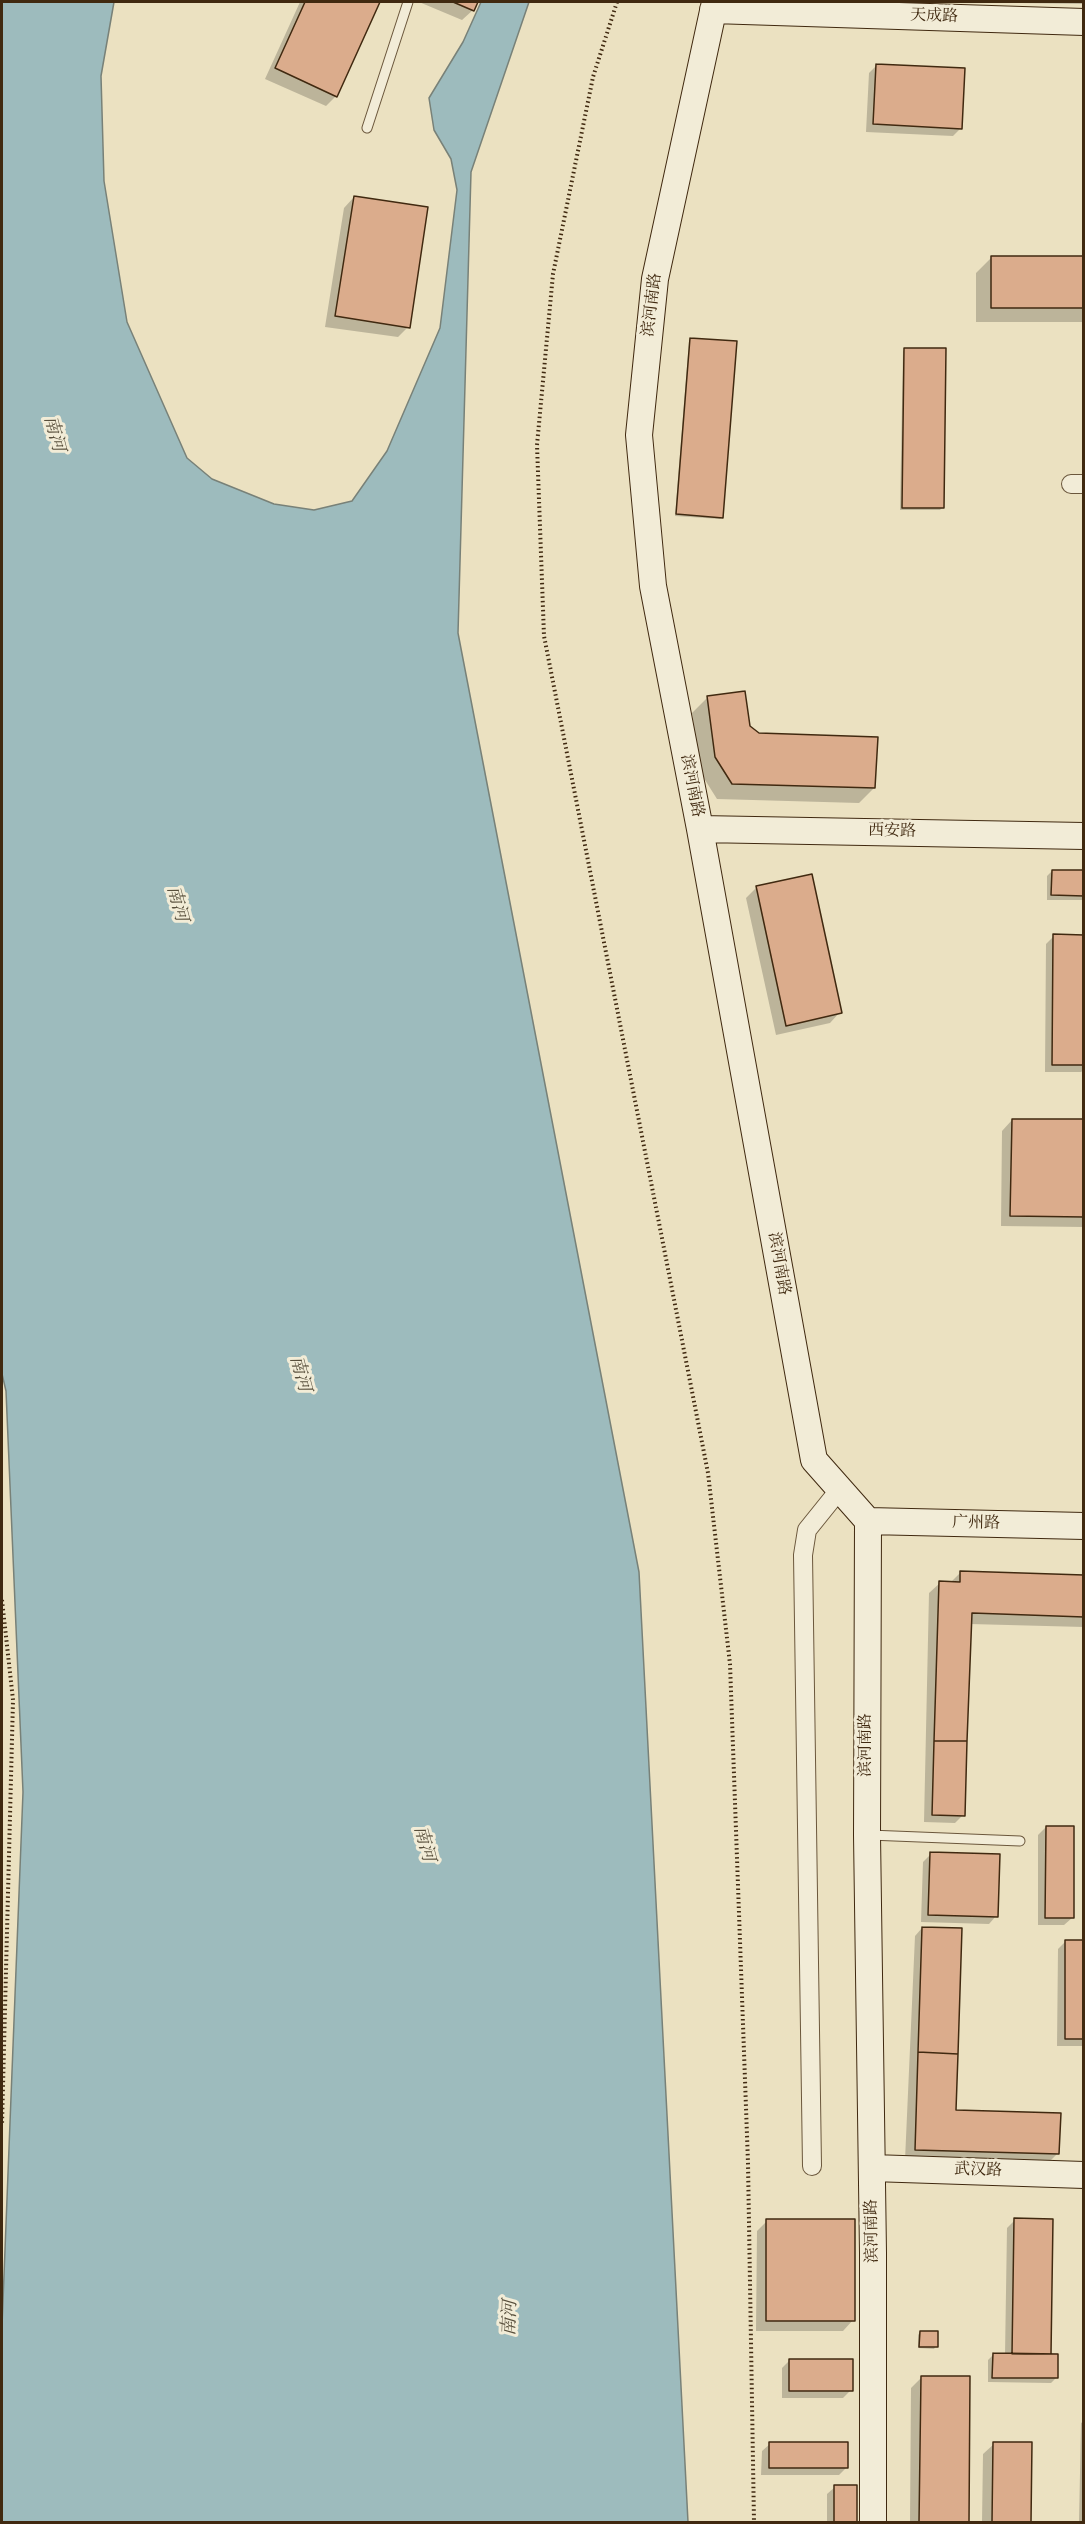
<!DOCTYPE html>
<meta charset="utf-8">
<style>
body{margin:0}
#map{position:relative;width:1085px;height:2524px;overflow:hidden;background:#ebe1c1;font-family:"IM FELL English",serif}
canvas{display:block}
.frame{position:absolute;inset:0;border:3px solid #402910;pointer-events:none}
</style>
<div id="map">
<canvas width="1085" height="2524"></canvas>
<div class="frame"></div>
</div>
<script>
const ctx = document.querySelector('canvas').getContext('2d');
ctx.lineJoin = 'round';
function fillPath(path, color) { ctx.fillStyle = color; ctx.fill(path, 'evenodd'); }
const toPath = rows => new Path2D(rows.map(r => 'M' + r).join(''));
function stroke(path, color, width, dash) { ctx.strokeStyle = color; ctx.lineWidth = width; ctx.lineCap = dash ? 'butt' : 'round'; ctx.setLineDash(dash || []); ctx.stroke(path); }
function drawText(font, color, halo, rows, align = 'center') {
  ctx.font = font + ' "IM FELL English","Noto Serif SC",serif'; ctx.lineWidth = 6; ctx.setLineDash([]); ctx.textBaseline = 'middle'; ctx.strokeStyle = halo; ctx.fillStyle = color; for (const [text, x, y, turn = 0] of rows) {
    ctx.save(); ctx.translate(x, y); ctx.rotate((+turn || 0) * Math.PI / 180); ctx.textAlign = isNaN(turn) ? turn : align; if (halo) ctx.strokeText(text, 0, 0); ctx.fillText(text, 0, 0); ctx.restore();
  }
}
const water = toPath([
 [2,2,114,2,101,76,104,181,127,322,187,458,212,479,274,504,314,510,352,501,387,451,440,328,457,190,451,159,434,130,429,98,463,42,481,2,529,2,471,172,458,633,639,1572,688,2522,2,2522,2,2326,23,1792,6,1391,2,1374,2,2]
]);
fillPath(water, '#9dbbbd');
stroke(water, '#788178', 1.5);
fillPath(toPath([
 [300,2,378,2,336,96,326,106,265,79],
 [419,2,476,2,473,10,462,20],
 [957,2,1084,2,1084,4],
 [877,65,961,128,953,136,866,132,869,73],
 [354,197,408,327,398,337,325,327,344,208],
 [991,258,1084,258,1084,322,976,322,976,273],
 [691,339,722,517,720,519,675,516,689,341],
 [905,349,942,508,940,510,900,510,903,351],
 [707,698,759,734,874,788,859,803,717,799,700,772,692,713],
 [1052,871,1084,871,1084,900,1047,900,1047,876],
 [757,887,840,1012,830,1023,776,1035,746,898],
 [1054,936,1084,936,1084,1070,1081,1072,1045,1072,1046,944],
 [1012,1120,1084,1121,1084,1227,1001,1226,1002,1131],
 [961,1572,1084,1576,1084,1627,970,1624,963,1815,955,1823,924,1822,929,1593,940,1583,950,1583],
 [1046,1827,1072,1918,1064,1925,1038,1925,1038,1835],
 [931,1854,996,1916,989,1924,921,1922,923,1862],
 [922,1928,955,2112,1058,2153,1047,2164,905,2160,915,1936],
 [1066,1941,1084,1941,1084,2046,1057,2046,1058,1949],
 [1015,2220,1056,2378,1051,2383,988,2382,988,2360,993,2355,1005,2355,1007,2228],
 [767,2221,853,2320,843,2331,756,2331,757,2231],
 [920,2332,936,2346,934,2349,918,2348,918,2335],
 [790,2360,851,2390,843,2398,782,2398,782,2368],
 [922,2377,969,2378,967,2522,910,2522,911,2388],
 [1084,2421,1084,2522,1079,2522,1081,2423],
 [770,2444,846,2468,839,2475,761,2475,762,2451],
 [994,2444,1031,2444,1030,2522,982,2522,983,2454],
 [835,2487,856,2487,856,2522,827,2522,827,2494]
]), '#0003');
const building = toPath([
 [305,2,380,2,337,97,275,68,305,2],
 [453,2,478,2,474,11,453,2],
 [876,64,965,68,962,129,873,124,876,64],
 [354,196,428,207,410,328,335,316,354,196],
 [991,256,1084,256,1084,308,991,308,991,256],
 [690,338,737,341,723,518,676,514,690,338],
 [904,348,946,348,944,508,902,508,904,348],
 [745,691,750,726,759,733,878,737,875,788,732,784,715,757,707,696,745,691],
 [1052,870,1084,870,1084,896,1051,895,1052,870],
 [812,874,842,1013,786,1026,756,886,812,874],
 [1053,934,1084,935,1084,1065,1052,1065,1053,934],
 [1012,1119,1084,1119,1084,1217,1010,1216,1012,1119],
 [960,1571,1084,1575,1084,1617,972,1613,967,1741,934,1741,939,1581,960,1582,960,1571],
 [934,1741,967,1741,965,1816,932,1815,934,1741],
 [1046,1826,1074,1826,1074,1918,1045,1918,1046,1826],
 [930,1852,1000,1854,998,1917,928,1915,930,1852],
 [922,1927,962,1928,958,2054,918,2052,922,1927],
 [1065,1940,1084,1940,1084,2039,1065,2039,1065,1940],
 [918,2052,958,2054,956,2110,1061,2113,1059,2154,915,2150,918,2052],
 [1014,2218,1053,2219,1051,2354,1012,2354,1014,2218],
 [766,2219,855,2219,855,2321,766,2321,766,2219],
 [920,2331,938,2331,938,2347,919,2347,920,2331],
 [993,2353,1058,2354,1058,2378,992,2378,993,2353],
 [789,2359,853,2359,853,2391,789,2391,789,2359],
 [921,2376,970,2376,969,2522,919,2522,921,2376],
 [769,2442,848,2442,848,2468,769,2468,769,2442],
 [993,2442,1032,2442,1031,2522,992,2522,993,2442],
 [834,2485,857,2485,857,2522,834,2522,834,2485]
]);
fillPath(building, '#dbac8c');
stroke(building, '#402910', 1.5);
const lane = toPath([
 [367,128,408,2],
 [869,1835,1020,1841]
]);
const street = toPath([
 [1071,484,1084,484],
 [812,2166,803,1555,807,1530,840,1489]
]);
const secondary = toPath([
 [715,2,655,279,639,435,653,586,700,829,814,1460,868,1521,867,1835,873,2253,873,2522],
 [713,10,1084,22],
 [700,829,1084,836],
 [868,1521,1084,1526],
 [872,2168,1084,2175]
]);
stroke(lane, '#6b573c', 11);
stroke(street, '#6b573c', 20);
stroke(secondary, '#402910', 28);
stroke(toPath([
 [617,2,593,77,553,274,537,445,544,636,708,1473,730,1664,748,2163,754,2522],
 [2,1600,13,1700,2,2125]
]), '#402910', 4, [1.5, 3]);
stroke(lane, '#f2ecd7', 9);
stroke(street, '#f2ecd7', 18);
stroke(secondary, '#f2ecd7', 26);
drawText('16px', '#402910', '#f2ecd7', [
 ["天成路",934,17,2],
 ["滨河南路",653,305,-83],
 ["滨河南路",691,786,79],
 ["西安路",892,832,1],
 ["滨河南路",778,1264,80],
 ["广州路",976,1524,1],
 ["滨河南路",867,1745,-90],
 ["武汉路",978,2171,2],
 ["滨河南路",873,2231,-91]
]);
drawText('italic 18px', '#574e3b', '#f2ecd7', [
 ["南河",53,434,75],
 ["南河",176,904,75],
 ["南河",299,1374,75],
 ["南河",423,1844,75],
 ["南河",511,2318,-88]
]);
</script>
